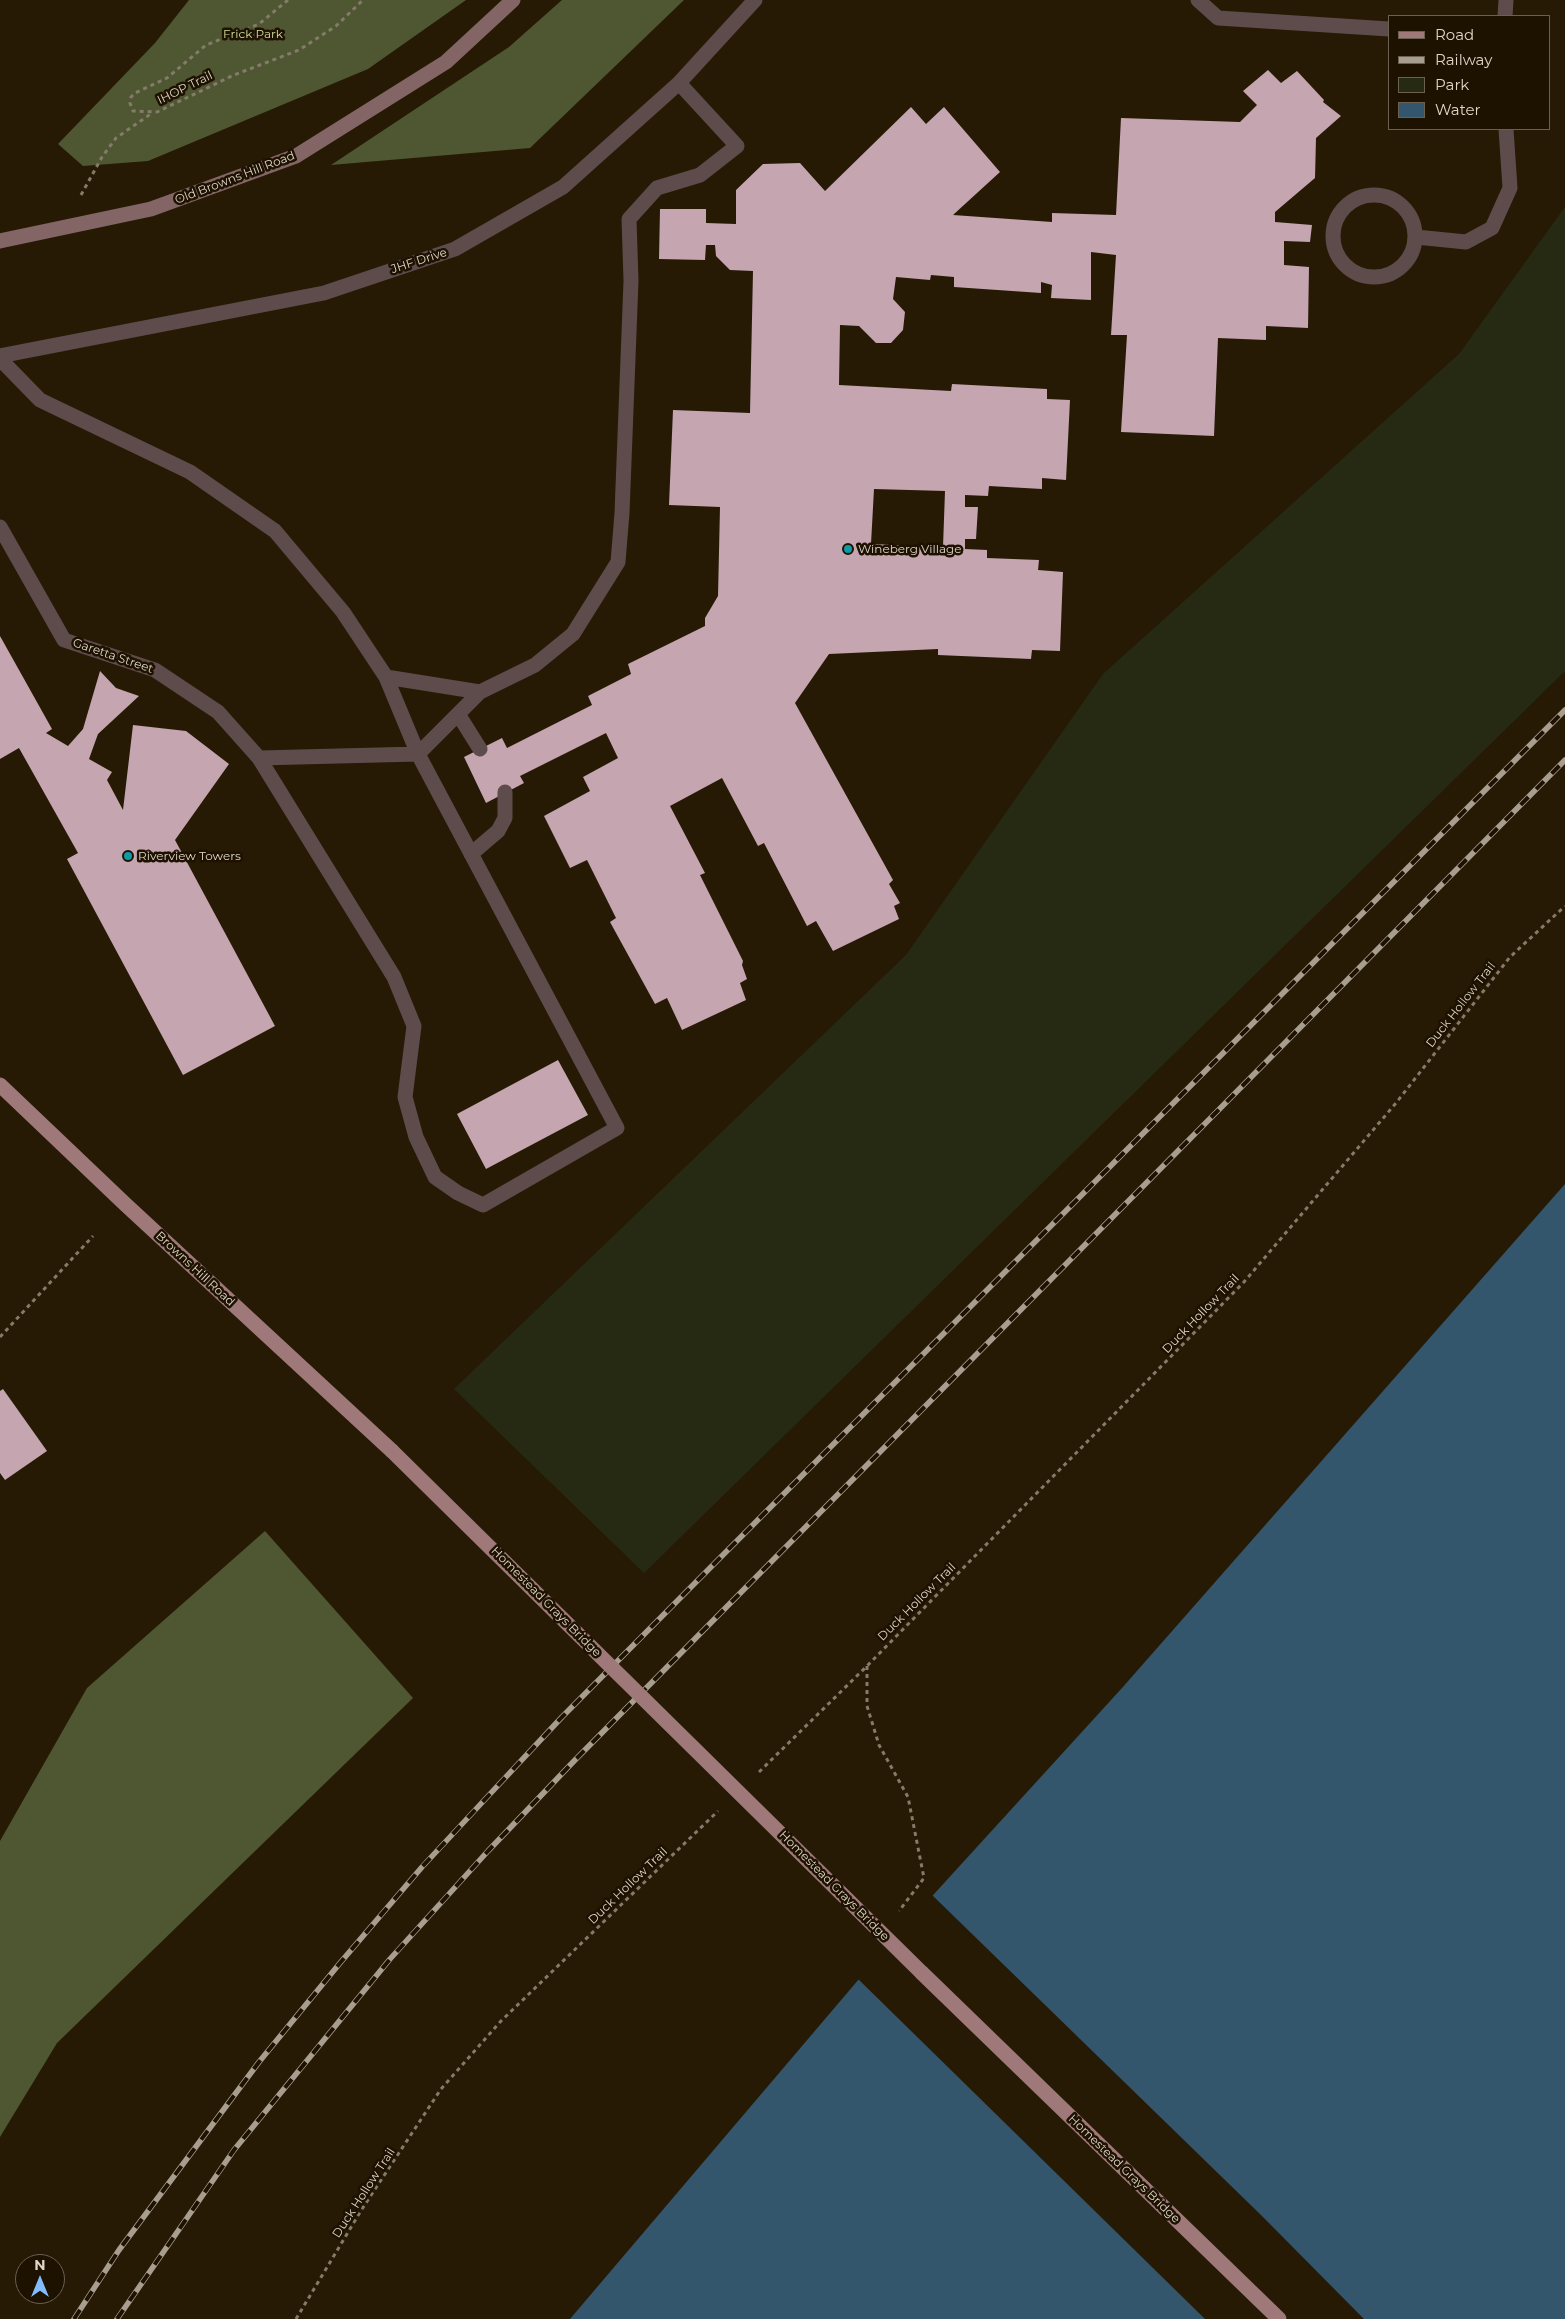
<!DOCTYPE html>
<style>
body{margin:0}
#map{position:relative;width:1565px;height:2319px;overflow:hidden;background:#261a05;font-family:Montserrat,sans-serif}
canvas{display:block}
.legend{position:absolute;left:1388px;top:15px;width:162px;height:115px;box-sizing:border-box;background:#1d1100;border:1px solid #6b6051;margin:0;padding:6px 9px;list-style:none;font-size:15px;color:#dfd6ca}
.legend li{display:flex;align-items:center;gap:10px;height:25px}
.legend b{width:25px;border:1px solid #6b6051}
.north{position:absolute;left:15px;top:2254px;width:50px;height:50px;box-sizing:border-box;background:#1d1100;border:1px solid #6b6051;border-radius:50%;rotate:0deg;font-size:14px;font-weight:700;line-height:20px;text-align:center;color:#dfd6ca}
.north::after{content:'';display:block;margin:auto;width:18px;height:22px;background:#83bcfb;clip-path:polygon(50% 0,100% 100%,50% 72%,0 100%)}
</style>
<div id="map">
<canvas width="1565" height="2319"></canvas>
<ul class="legend">
<li><b style="height:6px;background:#9f797a"></b>Road</li>
<li><b style="height:6px;background:#a89e8f"></b>Railway</li>
<li><b style="height:14px;background:#262a13"></b>Park</li>
<li><b style="height:14px;background:#34566d"></b>Water</li>
</ul>
<div class="north">N</div>
</div>
<script>
const ctx = document.querySelector('canvas').getContext('2d');
ctx.lineJoin = 'round';
function fillPath(path, color) { ctx.fillStyle = color; ctx.fill(path, 'evenodd'); }
const toPath = rows => new Path2D(rows.map(r => 'M' + r).join(''));
function stroke(path, color, width, dash) { ctx.strokeStyle = color; ctx.lineWidth = width; ctx.lineCap = dash ? 'butt' : 'round'; ctx.setLineDash(dash || []); ctx.stroke(path); }
function drawText(font, color, halo, rows, align = 'center') {
  ctx.font = font + ' Montserrat,sans-serif'; ctx.lineWidth = 5; ctx.setLineDash([]); ctx.textBaseline = 'middle'; ctx.strokeStyle = halo; ctx.fillStyle = color; for (const [text, x, y, turn = 0] of rows) {
    ctx.save(); ctx.translate(x, y); ctx.rotate((+turn || 0) * Math.PI / 180); ctx.textAlign = isNaN(turn) ? turn : align; if (halo) ctx.strokeText(text, 0, 0); ctx.fillText(text, 0, 0); ctx.restore();
  }
}
fillPath(toPath([
 [1565,207,1565,671,644,1573,454,1389,906,955,1103,674,1459,354]
]), '#262a13');
fillPath(toPath([
 [189,0,466,0,368,69,148,161,83,166,58,144,155,43],
 [562,0,684,0,530,148,331,165,509,47],
 [265,1531,413,1698,57,2043,0,2137,0,1841,87,1688]
]), '#4f5732');
fillPath(toPath([
 [1565,1184,1565,2319,570,2319,893,1939,1122,1688]
]), '#34566d');
fillPath(toPath([
 [931,1894,1262,2216,1364,2319,1205,2319,857,1978]
]), '#261a05');
fillPath(toPath([
 [1268,70,1281,83,1297,71,1324,100,1323,102,1341,116,1316,138,1315,178,1275,212,1275,222,1312,225,1310,242,1284,241,1284,265,1309,267,1308,328,1266,326,1266,340,1218,338,1214,436,1121,432,1127,335,1111,335,1116,255,1091,252,1091,300,1051,298,1052,285,1041,282,1041,293,954,287,954,277,931,275,930,280,896,277,893,299,905,312,903,330,891,343,876,343,859,326,840,325,839,385,951,391,952,384,1047,389,1047,399,1070,400,1066,480,1042,478,1042,489,989,486,988,496,965,495,965,507,978,507,976,539,965,539,965,549,987,550,987,558,1039,560,1038,570,1063,572,1060,651,1032,650,1031,659,938,655,938,649,829,654,795,703,893,880,889,884,900,903,894,906,899,919,833,951,816,921,807,926,764,843,758,846,722,778,670,806,705,873,700,875,743,961,742,965,747,979,740,983,746,1000,682,1030,667,998,655,1004,610,922,616,918,587,860,570,868,544,816,590,791,583,777,618,758,606,733,520,776,524,783,486,803,464,757,502,738,507,748,592,705,588,696,631,674,628,664,705,626,705,618,718,596,720,507,669,505,673,410,750,413,753,271,730,270,716,256,715,245,706,245,705,260,659,259,660,209,706,209,706,223,736,224,736,190,763,164,800,163,825,191,911,107,926,124,944,107,1000,172,953,215,1052,222,1052,213,1116,215,1121,118,1240,122,1257,105,1243,91],
 [874,489,945,491,943,547,871,544],
 [0,636,52,729,46,733,68,746,83,729,100,671,116,688,139,696,98,734,89,759,112,772,107,780,123,810,133,725,186,731,229,764,175,840,275,1026,183,1075,67,859,78,853,19,748,0,759],
 [558,1060,588,1115,486,1169,457,1114],
 [3,1389,47,1451,5,1480,0,1473,0,1391]
]), '#c4a5b0');
stroke(toPath([
 [288,0,259,24,206,45,167,78,135,93,131,97,130,103,133,111,157,112,234,75,299,50,336,26,363,0],
 [81,195,102,157,116,138,152,113],
 [0,1337,93,1236],
 [867,1666,867,1706,879,1745,908,1797,924,1878,899,1911],
 [759,1772,867,1666,1244,1282,1396,1103,1510,957,1565,906],
 [296,2319,362,2209,441,2089,500,2022,718,1811]
]), '#857b6b', 3, [4, 4]);
stroke(toPath([
 [1198,0,1218,18,1389,29],
 [1505,16,1506,0],
 '1333 236a41 41 0 1 1 82 0a41 41 0 1 1-82 0Z',
 [1416,237,1466,242,1492,228,1510,188,1506,129],
 [0,356,324,293,455,249,563,187,679,83,755,0],
 [0,359,40,400,190,472,275,531,343,612,386,677,418,754,617,1128,483,1205,458,1193,435,1177,416,1137,405,1097,414,1026,394,977,259,758,218,712,155,670,64,640,0,527],
 [386,677,480,692],
 [458,714,480,749],
 [259,758,418,754,480,692,535,665,573,634,618,562,622,513,631,281,629,219,657,188,700,175,737,146,679,83],
 [471,854,498,831,505,818,505,792]
]), '#5e4b4b', 15);
stroke(toPath([
 [0,241,151,209,296,156,446,62,513,0]
]), '#836565', 15);
stroke(toPath([
 [0,1085,125,1204,392,1451],
 [922,1973,1279,2319]
]), '#9f797a', 15);
const rail = toPath([
 [74,2319,119,2250,259,2062,340,1963,422,1867,490,1794,562,1717,697,1581,1565,710],
 [117,2319,234,2150,390,1959,488,1851,575,1760,1565,760]
]);
stroke(rail, '#a89e8f', 5.5);
stroke(rail, '#1d1100', 4, [11]);
stroke(toPath([
 [392,1451,922,1973]
]), '#9f797a', 15);
for (const [x, y, r, color] of [
 [848,549,5,"#0f9aa8"],
 [128,856,5,"#0f9aa8"]
]) { const dot = new Path2D(); dot.arc(x, y, r, 0, 2 * Math.PI); ctx.fillStyle = color; ctx.fill(dot); stroke(dot, '#1d1100', 2); }
drawText('12px', '#d0de9e', '#1d1100', [
 ["Frick Park",253,34]
]);
drawText('12px', '#dfd6ca', '#1d1100', [
 ["IHOP Trail",185,88,-26],
 ["Old Browns Hill Road",235,178,-21],
 ["JHF Drive",419,261,-18],
 ["Garetta Street",113,656,19],
 ["Duck Hollow Trail",1461,1005,-52],
 ["Browns Hill Road",195,1269,43],
 ["Duck Hollow Trail",1201,1314,-46],
 ["Homestead Grays Bridge",546,1602,45],
 ["Duck Hollow Trail",917,1602,-45],
 ["Duck Hollow Trail",628,1886,-44],
 ["Homestead Grays Bridge",834,1886,45],
 ["Homestead Grays Bridge",1124,2169,44],
 ["Duck Hollow Trail",364,2193,-57]
]);
drawText('12px', '#dfd6ca', '#1d1100', [
 ["Wineberg Village",858,549],
 ["Riverview Towers",138,856]
], 'left');
</script>
